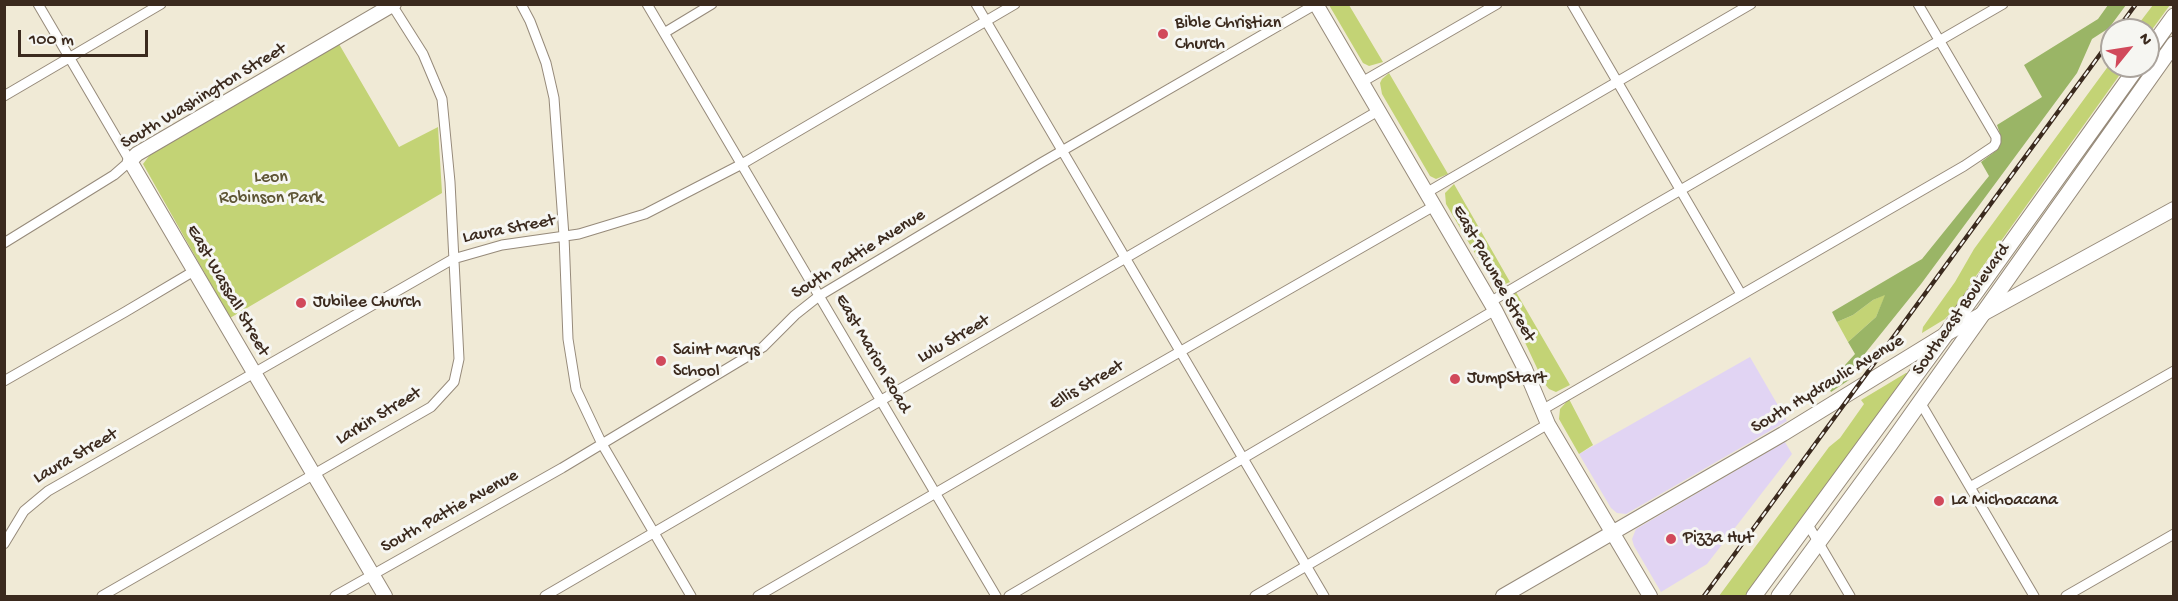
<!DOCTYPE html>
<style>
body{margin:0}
#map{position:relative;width:2178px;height:601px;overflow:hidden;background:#f0ead6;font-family:"Gochi Hand",sans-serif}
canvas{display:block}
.frame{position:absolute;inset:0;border:6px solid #3b2a1e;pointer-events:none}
.north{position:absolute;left:2100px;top:18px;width:60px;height:60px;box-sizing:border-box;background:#f6f6f2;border:2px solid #aba49d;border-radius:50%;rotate:60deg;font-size:16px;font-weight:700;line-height:24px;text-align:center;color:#3b2a1e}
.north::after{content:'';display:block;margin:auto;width:21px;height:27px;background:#d1495b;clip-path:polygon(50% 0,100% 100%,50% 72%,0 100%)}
.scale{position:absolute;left:18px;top:30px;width:130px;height:27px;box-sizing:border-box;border:3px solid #3b2a1e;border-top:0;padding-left:8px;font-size:18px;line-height:21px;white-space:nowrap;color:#3b2a1e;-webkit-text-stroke:4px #f6f6f2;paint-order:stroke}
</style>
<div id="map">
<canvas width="2178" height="601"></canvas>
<div class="frame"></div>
<div class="north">N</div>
<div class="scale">100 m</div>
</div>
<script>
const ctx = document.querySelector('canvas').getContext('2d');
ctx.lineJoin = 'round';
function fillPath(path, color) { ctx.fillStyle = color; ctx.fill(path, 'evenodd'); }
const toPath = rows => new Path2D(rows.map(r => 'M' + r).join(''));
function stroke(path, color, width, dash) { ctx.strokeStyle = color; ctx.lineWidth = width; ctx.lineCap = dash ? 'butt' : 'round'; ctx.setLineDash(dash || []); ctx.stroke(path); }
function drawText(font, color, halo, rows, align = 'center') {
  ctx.font = font + ' "Gochi Hand",sans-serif'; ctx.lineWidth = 6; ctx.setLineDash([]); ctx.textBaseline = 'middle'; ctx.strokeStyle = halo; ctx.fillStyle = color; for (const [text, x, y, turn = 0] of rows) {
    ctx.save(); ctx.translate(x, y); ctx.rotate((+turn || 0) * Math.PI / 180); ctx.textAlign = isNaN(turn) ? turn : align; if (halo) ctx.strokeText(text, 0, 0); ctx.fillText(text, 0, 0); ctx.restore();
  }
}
fillPath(toPath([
 [1750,357,1787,421,1626,514,1617,513,1611,508,1579,454],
 [1785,442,1792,454,1707,564,1661,592,1634,546,1632,539,1636,529]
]), '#e1d4f3');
fillPath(toPath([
 [1329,5,1349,5,1383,62,1369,66,1363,63],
 [2153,5,2170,5,2148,35,2148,30,2134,30],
 [339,44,399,147,438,127,442,193,230,318,143,164,152,152],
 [2112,61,2112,66,2126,66,1971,283,1958,305,1945,319,1922,333,1923,327,1955,282,1974,249],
 [1389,73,1448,174,1436,179,1430,176,1382,94,1380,83,1382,79],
 [1454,184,1510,282,1503,285,1492,282,1446,204,1445,193],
 [1516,292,1570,385,1556,392,1549,389,1544,383,1508,306,1510,297],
 [1886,294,1876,317,1848,342,1837,322,1853,315,1873,300],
 [1906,373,1910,373,1748,596,1719,596,1829,447,1840,438,1864,404,1861,400],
 [1569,399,1593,445,1579,454,1559,419,1560,409]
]), '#c3d375');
fillPath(toPath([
 [2108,5,2126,5,2109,28,2092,39,2077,73,1921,284,1863,356,1849,380,1831,392,1827,385,1855,354,1848,342,1876,317,1885,295,1873,300,1853,315,1837,322,1832,312,1922,259,1989,176,1981,162,1997,150,2001,144,2001,137,1997,125,2042,97,2024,65,2098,19]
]), '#9ab566');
const street = toPath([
 [521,4,530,21,546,63,554,98,564,236,568,339,576,389,602,444,691,596],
 [647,4,996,596],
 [976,4,1324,596],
 [1572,4,1741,294],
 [664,33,712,4],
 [1362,82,1497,4],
 [4,96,161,4],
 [1426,193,1751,4],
 [4,243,114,175,130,161,38,4],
 [1490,302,1646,210,2003,4],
 [4,381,125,312,194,271],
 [1920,402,2034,596],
 [1542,410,1964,166,1994,146,1996,142,1996,137,1918,4],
 [1970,487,2174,371],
 [1807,523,1850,596],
 [4,544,24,511,48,491,453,259,502,245,579,234,645,214,742,164,1015,4],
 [102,596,431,407,454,382,459,359,450,182,442,99,423,54,392,5],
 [335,596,562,468,763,347,795,315,819,296,1041,163,1316,4],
 [545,596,1378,111],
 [758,596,1122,385,1434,206],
 [1009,596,1495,310],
 [1255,596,1548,424],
 [2066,596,2174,534]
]);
const secondary = toPath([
 [1316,4,1495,310,1525,369,1548,424,1650,596],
 [385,596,130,161,137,154,394,4],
 [1503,596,1783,434,1946,334,2174,209]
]);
const primary = toPath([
 [2148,52,2174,16],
 [1754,596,1946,334,2138,66],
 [1779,596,1889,446,2174,44]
]);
stroke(street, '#968a7a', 11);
stroke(secondary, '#968a7a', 16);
stroke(primary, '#968a7a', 17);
stroke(street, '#fff', 9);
stroke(secondary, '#fff', 14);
stroke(primary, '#fff', 15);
const rail = toPath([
 [2117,30,2136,4],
 [1704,596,2112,38]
]);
stroke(rail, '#3b2a1e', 4.5);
stroke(rail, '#f6f6f2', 2, [7]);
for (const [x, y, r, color] of [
 [1163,34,6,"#d1495b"],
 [301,303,6,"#d1495b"],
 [661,361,6,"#d1495b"],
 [1455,379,6,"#d1495b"],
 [1939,501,6,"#d1495b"],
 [1671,539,6,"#d1495b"]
]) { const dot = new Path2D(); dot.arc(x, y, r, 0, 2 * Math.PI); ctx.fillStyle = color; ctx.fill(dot); stroke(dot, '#f6f6f2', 2); }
drawText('18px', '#3b2a1e', '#f6f6f2', [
 ["Bible Christian",1175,24],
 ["Church",1175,45],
 ["Jubilee Church",313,303],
 ["Saint Marys",673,351],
 ["School",673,372],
 ["JumpStart",1467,379],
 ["La Michoacana",1951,501],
 ["Pizza Hut",1683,539]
], 'left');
drawText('18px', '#3b2a1e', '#f6f6f2', [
 ["South Washington Street",204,97,-31],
 ["Laura Street",509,230,-11],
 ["South Pattie Avenue",859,255,-32],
 ["East Pawnee Street",1493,274,61],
 ["East Wassall Street",227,291,60],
 ["Southeast Boulevard",1962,310,-55],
 ["Lulu Street",954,340,-30],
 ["East Marion Road",872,354,60],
 ["South Hydraulic Avenue",1828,385,-31],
 ["Ellis Street",1087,386,-30],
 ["Larkin Street",379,417,-31],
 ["Laura Street",76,457,-30],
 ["South Pattie Avenue",450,512,-29]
]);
drawText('18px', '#5d5434', '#f6f6f2', [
 ["Leon",271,178],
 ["Robinson Park",271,199]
]);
</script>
